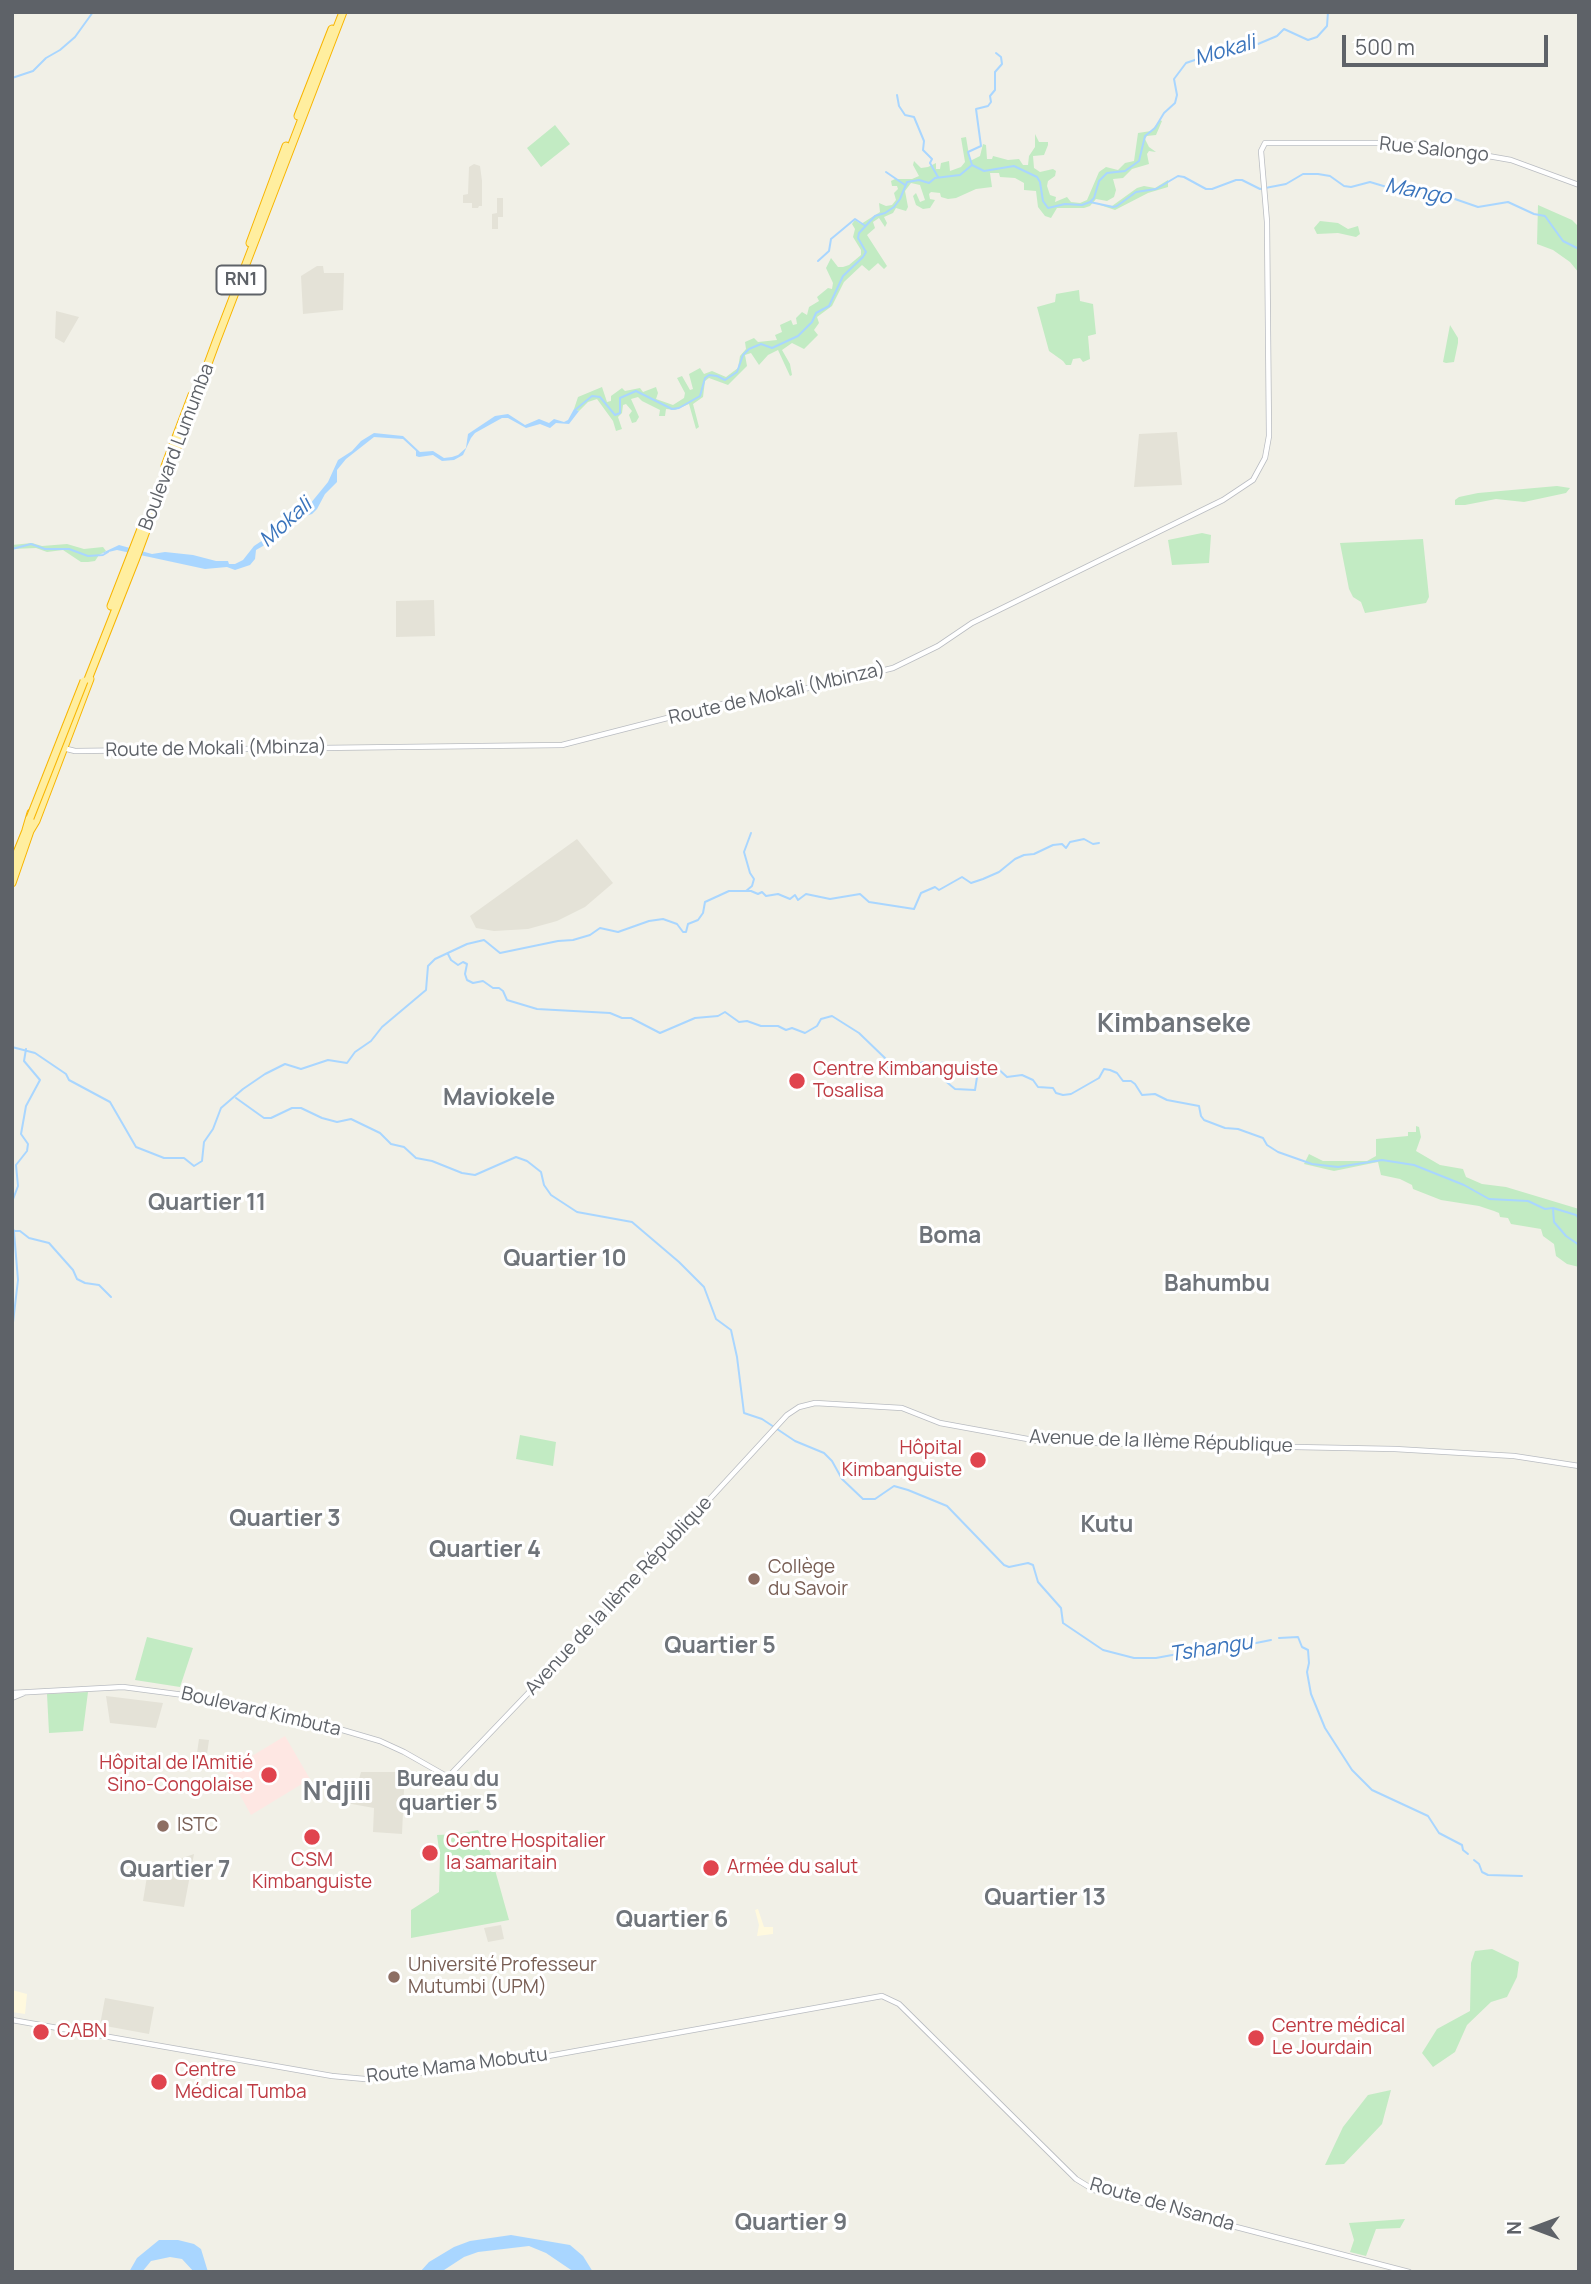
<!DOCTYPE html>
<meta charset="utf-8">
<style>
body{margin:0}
#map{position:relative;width:1591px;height:2284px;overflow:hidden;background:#f1f0e7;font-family:Manrope,sans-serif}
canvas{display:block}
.frame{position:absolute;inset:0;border:14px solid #5e6268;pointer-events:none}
.north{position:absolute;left:1500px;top:2193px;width:70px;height:70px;-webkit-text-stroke:5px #fff;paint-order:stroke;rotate:270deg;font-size:19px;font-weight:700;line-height:28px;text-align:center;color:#5e6268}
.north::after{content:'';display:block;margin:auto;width:24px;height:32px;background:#5e6268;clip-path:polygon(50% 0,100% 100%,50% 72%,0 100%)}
.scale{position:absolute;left:1342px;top:35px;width:206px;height:32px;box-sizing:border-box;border:4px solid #5e6268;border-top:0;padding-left:9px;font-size:21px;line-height:24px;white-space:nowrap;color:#5e6268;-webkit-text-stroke:5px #fff;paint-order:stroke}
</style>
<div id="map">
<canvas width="1591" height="2284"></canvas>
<div class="frame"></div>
<div class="north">N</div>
<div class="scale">500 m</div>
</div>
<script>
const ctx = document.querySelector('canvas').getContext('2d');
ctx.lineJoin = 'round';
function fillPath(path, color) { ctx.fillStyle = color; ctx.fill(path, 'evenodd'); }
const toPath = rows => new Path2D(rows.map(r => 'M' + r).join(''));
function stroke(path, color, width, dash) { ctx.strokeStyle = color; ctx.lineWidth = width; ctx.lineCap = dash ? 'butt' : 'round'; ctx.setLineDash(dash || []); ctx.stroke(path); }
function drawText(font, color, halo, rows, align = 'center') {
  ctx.font = font + ' Manrope,sans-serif'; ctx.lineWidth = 6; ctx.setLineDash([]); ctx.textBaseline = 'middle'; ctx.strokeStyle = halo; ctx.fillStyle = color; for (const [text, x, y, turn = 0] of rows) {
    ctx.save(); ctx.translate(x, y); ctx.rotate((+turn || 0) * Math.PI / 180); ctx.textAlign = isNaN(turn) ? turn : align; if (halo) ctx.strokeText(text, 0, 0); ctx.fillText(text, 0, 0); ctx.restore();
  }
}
fillPath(toPath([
 [758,1909,764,1927,773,1927,773,1934,757,1936,759,1925,755,1910],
 [12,1990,27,1994,25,2014,12,2012]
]), '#fff9de');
fillPath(toPath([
 [474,164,480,166,482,181,482,206,479,206,478,208,472,208,472,203,463,203,463,195,468,194,469,167],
 [497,198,503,198,503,217,498,217,498,229,492,229,492,214,497,213],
 [317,266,323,266,324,273,344,273,343,310,303,314,301,276],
 [56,311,79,317,64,343,55,338],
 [1177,432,1182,485,1134,487,1139,434],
 [434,600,435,636,396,637,396,601],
 [577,839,613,883,585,907,557,921,528,929,494,931,476,928,470,916],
 [106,1696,163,1703,156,1728,110,1723],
 [199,1739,209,1740,206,1761,196,1760],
 [396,1768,405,1768,402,1834,373,1832,374,1808,346,1803,350,1779,359,1779,361,1772,396,1772],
 [194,1854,184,1907,143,1901,148,1870],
 [501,1925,504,1939,488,1942,484,1928],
 [105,1998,154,2007,149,2034,100,2025]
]), '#e4e2d7');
fillPath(toPath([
 [285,1736,310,1779,251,1815,227,1771]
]), '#fee7e3');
fillPath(toPath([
 [1160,120,1162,121,1156,135,1147,136,1145,139,1149,147,1156,152,1149,151,1147,154,1149,164,1132,169,1123,178,1113,179,1116,190,1114,197,1107,201,1096,199,1090,206,1084,208,1057,208,1051,218,1045,216,1038,207,1036,191,1024,190,1024,183,1015,178,1000,177,999,173,990,173,992,187,976,189,956,198,948,199,941,197,940,193,931,192,929,194,930,199,935,200,930,208,923,209,916,205,913,196,916,193,920,202,925,200,920,185,911,183,905,191,908,207,906,211,896,208,893,213,884,217,887,223,885,227,879,218,873,222,875,228,867,235,887,266,884,269,878,263,869,271,862,265,844,282,832,306,817,317,819,323,814,330,818,335,804,349,792,343,782,350,790,364,792,375,790,376,778,350,768,355,759,365,751,353,745,355,747,366,728,385,709,378,705,381,703,397,693,404,699,427,696,429,689,404,675,410,666,409,665,416,659,416,660,410,642,401,638,397,631,399,639,417,636,422,632,423,629,415,632,411,626,404,623,405,622,413,618,417,622,429,616,431,613,421,597,399,588,402,579,411,574,409,578,397,602,387,607,402,611,401,611,396,622,388,625,391,640,388,643,392,656,387,658,393,656,399,673,405,684,398,685,393,677,378,682,376,690,390,693,389,689,374,700,368,704,374,712,371,726,377,738,368,740,356,746,349,745,342,754,338,758,342,777,340,775,335,782,332,780,325,791,320,793,325,797,324,796,318,802,312,807,315,809,307,819,301,817,297,828,288,832,289,833,283,826,268,831,258,838,267,843,267,849,265,861,255,861,250,853,237,855,229,852,224,855,220,861,224,880,212,879,203,886,206,892,205,896,200,894,193,898,189,897,186,892,186,891,181,895,179,912,179,919,176,913,165,914,161,921,168,928,167,936,163,936,169,940,169,941,163,949,161,950,171,961,167,965,162,961,138,966,137,970,161,980,156,983,144,986,145,987,159,992,159,993,156,1008,160,1019,159,1023,165,1028,165,1029,156,1035,147,1035,134,1039,142,1048,142,1048,145,1044,155,1033,156,1034,168,1040,172,1053,169,1056,171,1055,176,1048,181,1047,186,1050,195,1056,197,1055,202,1067,197,1071,202,1080,203,1087,200,1099,172,1106,167,1118,170,1125,163,1134,161,1138,133,1151,131],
 [555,125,570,144,541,167,527,148],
 [1168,180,1168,187,1148,193,1115,210,1097,204,1112,206,1137,188,1144,186,1155,188],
 [1538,205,1572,220,1579,227,1579,273,1570,262,1553,250,1537,244],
 [1320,221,1338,223,1348,229,1358,226,1360,234,1356,237,1338,233,1317,234,1314,228],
 [1079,290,1080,301,1093,304,1096,334,1088,336,1090,359,1083,362,1080,358,1073,359,1071,365,1066,365,1063,361,1049,351,1037,307,1055,302,1056,294],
 [1450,325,1458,338,1458,343,1454,362,1446,363,1443,362],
 [1557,486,1570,488,1566,493,1524,502,1496,499,1465,505,1455,505,1455,500,1459,497,1478,493],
 [1202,533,1211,535,1209,563,1172,565,1168,540],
 [1423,539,1429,597,1426,603,1365,613,1361,602,1353,597,1349,589,1340,543],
 [32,543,42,546,67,544,84,549,103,547,106,551,99,555,95,561,88,562,81,562,63,550,47,552,36,548,12,549,12,545],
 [1416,1126,1419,1127,1421,1137,1416,1151,1440,1165,1463,1169,1466,1177,1482,1184,1506,1187,1579,1209,1579,1267,1567,1264,1556,1256,1554,1244,1543,1236,1541,1229,1511,1224,1508,1218,1500,1217,1499,1213,1494,1211,1479,1206,1441,1200,1413,1189,1412,1185,1400,1179,1381,1175,1378,1162,1334,1171,1304,1164,1309,1154,1323,1161,1367,1161,1376,1156,1376,1139,1408,1136,1408,1132,1416,1132],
 [520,1435,556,1442,553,1466,516,1459],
 [147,1637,193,1648,180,1687,135,1680],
 [88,1692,83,1731,49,1733,47,1694],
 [478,1830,490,1852,509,1920,411,1938,411,1910,439,1892,440,1857,437,1835,459,1834],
 [1492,1949,1519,1962,1517,1977,1507,1997,1491,2002,1467,2025,1455,2052,1433,2067,1422,2053,1437,2029,1470,2011,1471,1963,1475,1951],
 [1391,2090,1382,2124,1344,2164,1325,2165,1343,2127,1368,2095],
 [1405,2219,1400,2228,1376,2229,1366,2256,1350,2252,1354,2240,1349,2223]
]), '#c2ebc3');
fillPath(toPath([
 [574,409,579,411,569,424,556,423,550,428,540,424,526,428,508,418,502,418,475,433,471,438,463,455,454,460,442,461,433,455,419,457,416,456,416,451,403,439,374,437,346,459,337,470,337,482,325,494,317,509,312,514,292,520,278,529,270,542,256,550,255,559,250,565,235,570,227,567,205,569,117,550,100,554,119,545,152,554,165,552,193,555,216,561,228,561,229,564,235,564,243,560,254,546,269,536,276,526,310,504,328,482,338,460,352,451,361,441,374,433,403,436,420,452,433,451,444,458,452,457,458,455,466,448,468,434,495,416,508,414,525,425,539,419,549,423,554,419,564,422,568,420],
 [511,2235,570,2245,583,2256,593,2272,574,2272,546,2253,529,2246,478,2252,464,2257,441,2272,420,2272,429,2262,454,2247,470,2241],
 [159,2240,178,2240,194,2244,201,2249,208,2272,194,2272,182,2259,170,2257,151,2261,142,2272,129,2272,137,2258]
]), '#a9d6ff');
stroke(toPath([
 [12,78,33,71,46,58,60,50,75,37,93,12],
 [897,95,899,106,905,115,914,117,924,141,923,150,932,159,930,163,938,177],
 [972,165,968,152,981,146,976,109,988,106,991,102,990,96,995,90,995,72,1002,64,1001,57,996,53],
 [886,172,905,185],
 [1090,202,1113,207,1117,206,1136,192,1156,189,1178,176,1184,177,1206,189,1212,189,1236,180,1242,180,1260,189,1286,184,1303,174,1318,174,1330,176,1344,186,1351,187,1370,182,1390,188,1401,184,1434,199,1452,198,1478,207,1508,202,1534,214,1545,216,1563,241,1579,249],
 [818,261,829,251,831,239,855,219,864,225],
 [575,410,592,396,600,397,615,415,620,413,620,398,636,391,672,409,679,408,700,396,705,378,709,375,717,376,725,380,737,372,743,355,749,349,761,344,772,348,798,336,812,322,816,313,829,306,843,276,863,257,866,252,858,238,859,233,875,216,885,213,894,207,900,199,907,182,919,180,929,183,935,178,960,175,972,165,984,171,1014,166,1037,177,1040,182,1043,201,1048,208,1065,204,1082,205,1090,202,1094,198,1099,181,1107,173,1125,171,1139,161,1145,136,1155,128,1164,113,1175,103,1177,95,1174,79,1186,63,1244,43,1253,41,1258,44,1277,36,1284,29,1308,40,1317,37,1327,26,1328,12],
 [12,549,31,544,45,549,69,549,88,556,103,555,108,552],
 [746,891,752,886,754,879,750,873,744,852,751,833],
 [448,954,451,960,458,965,463,962,467,964,465,974,467,980,473,983,483,981,493,988,499,988,503,991,507,1000,537,1009,610,1013,622,1018,631,1018,660,1033,695,1018,718,1016,725,1012,739,1022,747,1021,761,1026,778,1026,786,1030,792,1028,805,1033,817,1026,821,1019,832,1016,859,1033,887,1060,889,1072,895,1076,906,1072,912,1066,924,1062,940,1071,943,1079,955,1089,975,1090,978,1071,995,1066,1007,1077,1022,1075,1033,1080,1038,1087,1053,1088,1056,1093,1063,1095,1071,1094,1099,1078,1104,1069,1110,1070,1117,1073,1123,1081,1131,1081,1135,1084,1142,1095,1155,1094,1167,1100,1199,1106,1201,1116,1204,1120,1225,1128,1238,1129,1263,1138,1267,1145,1278,1152,1312,1164,1338,1167,1382,1160,1414,1165,1464,1185,1489,1199,1528,1201,1545,1209,1553,1208,1576,1215,1579,1219],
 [12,1047,35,1053,66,1074,69,1080,110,1102,136,1147,164,1158,184,1158,194,1166,202,1161,204,1142,213,1129,221,1108,243,1089,265,1074,285,1064,301,1069,328,1060,347,1063,355,1052,371,1041,382,1027,426,990,428,966,435,959,467,944,484,940,500,953,558,941,573,940,590,935,600,928,618,932,649,921,663,919,677,924,683,932,686,932,688,924,698,920,703,913,705,902,729,891,751,891,758,894,762,892,766,896,778,894,790,899,795,895,798,900,806,894,830,899,860,894,869,902,914,909,921,893,935,887,939,890,962,877,971,883,983,879,999,872,1015,859,1024,855,1034,854,1053,845,1062,844,1066,848,1070,842,1084,839,1093,844,1099,843],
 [236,1098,264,1118,271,1118,292,1108,301,1108,322,1118,337,1122,351,1119,380,1133,391,1144,404,1147,416,1158,432,1161,462,1173,475,1175,516,1157,527,1161,541,1172,544,1185,551,1195,577,1212,632,1222,679,1262,704,1287,716,1319,731,1330,737,1357,744,1413,762,1419,795,1441,824,1453,832,1461,842,1479,863,1499,875,1499,894,1486,908,1490,947,1506,1004,1565,1009,1567,1028,1563,1033,1565,1038,1582,1061,1608,1063,1623,1103,1650,1134,1658,1156,1658,1183,1653,1213,1653,1236,1643,1251,1644,1271,1640],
 [12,1202,18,1186,16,1165,27,1151,28,1144,21,1134,26,1106,40,1080,24,1061,26,1049],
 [1553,1209,1554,1222,1566,1236,1579,1245],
 [12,1227,14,1231,20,1231,29,1238,49,1243,73,1270,77,1279,85,1283,99,1285,111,1297],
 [12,1331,18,1280,14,1232],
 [1279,1638,1298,1637,1302,1647,1308,1650,1309,1663,1307,1672,1311,1694,1325,1728,1352,1770,1372,1790,1428,1816,1439,1833,1462,1845,1463,1850,1468,1854],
 [1474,1860,1479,1864,1482,1872,1488,1875,1522,1876]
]), '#a9d6ff', 2);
const tertiary = toPath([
 [63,748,75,751,562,745,718,705,819,686,893,668,938,646,972,623,1223,500,1253,480,1265,458,1269,436,1267,222,1261,151,1265,143,1401,143,1431,146,1511,160,1579,185],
 [12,1693,123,1687,222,1700,298,1717,380,1741,404,1752,448,1777,603,1615,787,1415,799,1407,815,1403,902,1408,940,1423,1044,1442,1395,1449,1514,1456,1579,1466],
 [12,1698,24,1693],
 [12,2020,332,2076,365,2079,515,2062,882,1996,899,2004,1076,2179,1094,2190,1409,2272]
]);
const trunk = toPath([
 [298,116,332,29],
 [250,243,286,146],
 [165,466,192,395],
 [111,606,141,529],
 [87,682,136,558,216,342,343,12],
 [26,830,31,813],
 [30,831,36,821,90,679],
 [12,865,27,828],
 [12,883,31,828]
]);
stroke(tertiary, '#b9bcc1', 6);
stroke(trunk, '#f8b500', 9);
stroke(tertiary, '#fff', 4.5);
stroke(trunk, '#ffee9f', 7);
const trunkBridge = toPath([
 [30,818,84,681]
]);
stroke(trunkBridge, '#f8b500', 9, []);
stroke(trunkBridge, '#ffee9f', 7);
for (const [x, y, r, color] of [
 [797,1081,9,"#e0444e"],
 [978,1460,9,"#e0444e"],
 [754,1579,7,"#8d6e63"],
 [269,1775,9,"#e0444e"],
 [163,1826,7,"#8d6e63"],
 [312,1837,9,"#e0444e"],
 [430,1853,9,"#e0444e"],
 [711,1868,9,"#e0444e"],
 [394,1977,7,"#8d6e63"],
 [41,2032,9,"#e0444e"],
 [1256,2038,9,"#e0444e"],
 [159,2082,9,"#e0444e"]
]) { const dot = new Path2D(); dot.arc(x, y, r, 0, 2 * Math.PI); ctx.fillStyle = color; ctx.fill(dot); stroke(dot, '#fff', 2.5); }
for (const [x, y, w] of [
 [241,280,49]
]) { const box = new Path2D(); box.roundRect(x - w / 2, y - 14.5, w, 29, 5); ctx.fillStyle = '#fff'; ctx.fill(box); stroke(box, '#5e6268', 2); }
drawText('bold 18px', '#5e6268', null, [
 ["RN1",241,280]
]);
drawText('19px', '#5e6268', '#fff', [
 ["Rue Salongo",1434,150,6],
 ["Boulevard Lumumba",177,447,-69],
 ["Route de Mokali (Mbinza)",777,694,-13],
 ["Route de Mokali (Mbinza)",216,749,-1],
 ["Avenue de la IIème République",1161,1442,2],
 ["Avenue de la IIème République",619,1596,-47],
 ["Boulevard Kimbuta",261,1712,13],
 ["Route Mama Mobutu",457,2066,-7],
 ["Route de Nsanda",1162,2205,16]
]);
drawText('19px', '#be3a42', '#fff', [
 ["Centre Kimbanguiste",813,1070],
 ["Tosalisa",813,1092],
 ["Hôpital",962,1449,"right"],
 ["Kimbanguiste",962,1471,"right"],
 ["Hôpital de l'Amitié",253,1764,"right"],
 ["Sino-Congolaise",253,1786,"right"],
 ["Centre Hospitalier",446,1842],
 ["la samaritain",446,1864],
 ["CSM",312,1861,"center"],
 ["Kimbanguiste",312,1883,"center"],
 ["Armée du salut",727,1868],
 ["Centre médical",1272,2027],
 ["Le Jourdain",1272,2049],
 ["CABN",57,2032],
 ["Centre",175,2071],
 ["Médical Tumba",175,2093]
], 'left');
drawText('19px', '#785e54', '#fff', [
 ["Collège",768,1568],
 ["du Savoir",768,1590],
 ["ISTC",177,1826],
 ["Université Professeur",408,1966],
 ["Mutumbi (UPM)",408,1988]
], 'left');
drawText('italic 21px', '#3a74bc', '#fff', [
 ["Mokali",1225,51,-16],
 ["Mango",1418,192,11],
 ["Mokali",286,523,-42],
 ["Tshangu",1211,1649,-9]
]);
drawText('bold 21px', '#6f747a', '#fff', [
 ["Bureau du",448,1780],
 ["quartier 5",448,1804]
]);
drawText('bold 23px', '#6f747a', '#fff', [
 ["Maviokele",499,1099],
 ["Quartier 11",207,1204],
 ["Boma",950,1237],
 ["Quartier 10",565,1260],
 ["Bahumbu",1217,1285],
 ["Quartier 3",285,1520],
 ["Kutu",1107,1526],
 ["Quartier 4",485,1551],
 ["Quartier 5",720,1647],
 ["Quartier 7",175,1871],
 ["Quartier 13",1045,1899],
 ["Quartier 6",672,1921],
 ["Quartier 9",791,2224]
]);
drawText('bold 26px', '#6f747a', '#fff', [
 ["Kimbanseke",1174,1025],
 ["N'djili",337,1793]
]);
</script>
